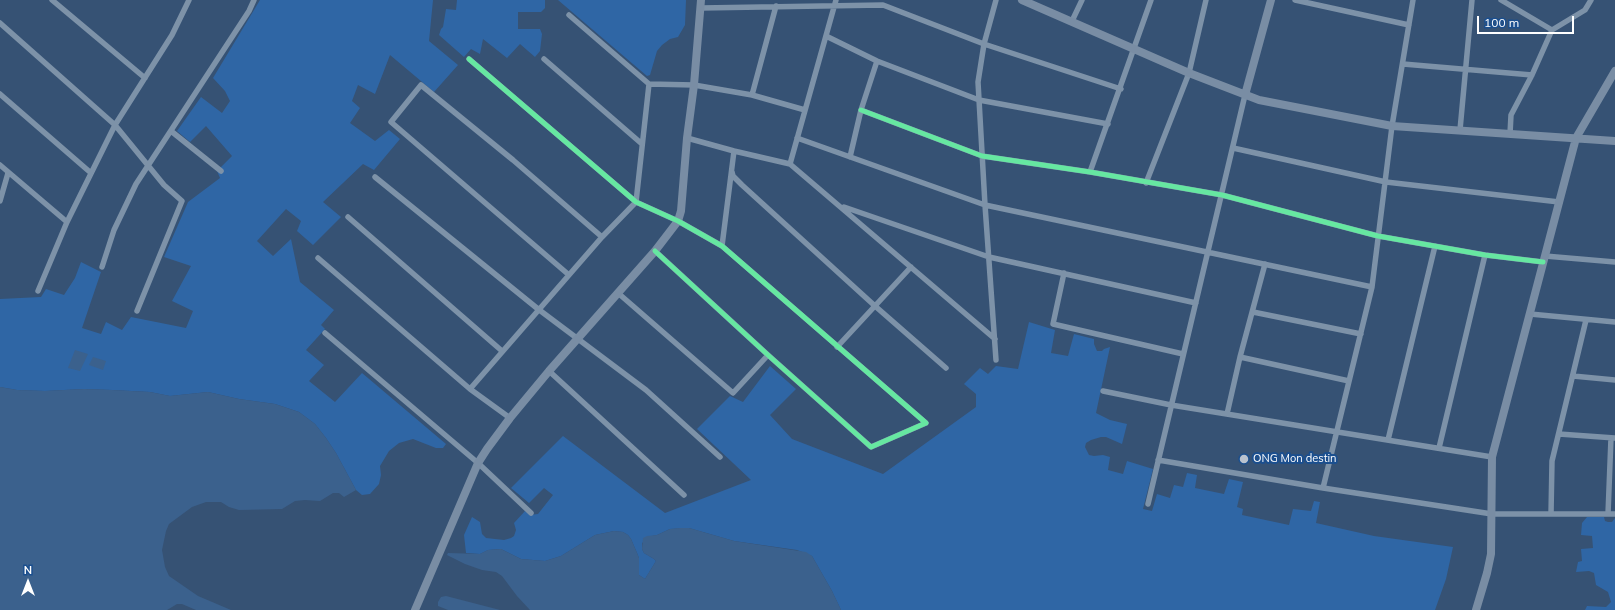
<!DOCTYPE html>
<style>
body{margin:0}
#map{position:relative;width:1615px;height:610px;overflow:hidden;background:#365274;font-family:Mulish,sans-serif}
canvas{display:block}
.north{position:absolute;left:8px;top:562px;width:40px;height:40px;-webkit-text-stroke:3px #1b4f8f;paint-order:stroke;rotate:0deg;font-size:11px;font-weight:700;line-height:16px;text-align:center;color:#fff}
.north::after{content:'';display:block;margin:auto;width:14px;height:18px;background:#fff;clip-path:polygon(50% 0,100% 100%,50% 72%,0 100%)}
.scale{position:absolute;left:1477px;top:16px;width:97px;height:18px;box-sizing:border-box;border:2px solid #fff;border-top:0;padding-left:5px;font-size:12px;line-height:14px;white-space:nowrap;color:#fff;-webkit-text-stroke:3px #1b4f8f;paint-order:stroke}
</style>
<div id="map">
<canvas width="1615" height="610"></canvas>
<div class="north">N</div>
<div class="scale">100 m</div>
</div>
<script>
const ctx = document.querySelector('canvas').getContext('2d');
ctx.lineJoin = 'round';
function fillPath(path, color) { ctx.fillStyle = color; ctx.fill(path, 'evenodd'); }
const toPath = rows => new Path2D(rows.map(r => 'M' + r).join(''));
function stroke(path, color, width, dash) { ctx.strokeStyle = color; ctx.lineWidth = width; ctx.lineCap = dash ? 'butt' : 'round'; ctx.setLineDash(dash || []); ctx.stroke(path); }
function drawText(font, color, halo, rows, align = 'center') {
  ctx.font = font + ' Mulish,sans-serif'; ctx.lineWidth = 4; ctx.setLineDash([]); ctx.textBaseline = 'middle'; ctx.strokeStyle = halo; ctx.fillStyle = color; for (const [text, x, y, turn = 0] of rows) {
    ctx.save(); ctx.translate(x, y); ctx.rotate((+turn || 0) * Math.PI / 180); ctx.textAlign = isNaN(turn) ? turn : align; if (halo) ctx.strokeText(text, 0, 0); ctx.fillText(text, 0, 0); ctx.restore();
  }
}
fillPath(toPath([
 [260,0,433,0,429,41,458,65,434,92,390,55,375,94,358,85,352,101,360,108,350,123,375,141,389,130,400,139,374,170,363,164,323,202,341,217,313,245,297,231,301,221,286,209,257,241,273,256,291,239,300,282,334,310,321,325,325,329,306,350,324,365,309,381,335,402,362,373,446,444,443,448,436,448,413,439,399,443,389,451,380,466,381,475,379,484,370,494,362,495,356,490,336,453,326,438,315,424,299,412,275,404,239,399,208,392,170,396,150,392,112,390,84,389,45,391,17,390,0,387,0,299,41,297,46,289,64,295,75,278,81,262,101,272,82,328,101,334,106,322,122,330,131,317,186,328,193,311,172,301,191,266,164,257,188,202,220,178,217,171,232,156,206,126,190,142,177,131,201,97,222,113,230,101,225,91,213,78],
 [457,0,545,0,545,8,541,12,518,12,518,29,540,29,542,34,540,51,535,57,520,44,507,58,483,39,480,54,471,49,464,57,439,35,441,29,443,27,446,9,456,10],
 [558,0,686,0,685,25,678,37,670,39,662,45,657,51,650,75,647,76],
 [1029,322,1055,330,1051,353,1068,356,1074,334,1094,339,1094,344,1097,351,1102,351,1104,349,1110,347,1096,413,1110,420,1127,424,1122,444,1106,437,1101,437,1091,440,1086,443,1085,447,1089,455,1094,456,1103,455,1110,457,1108,470,1123,474,1127,461,1153,469,1143,509,1152,511,1157,494,1170,498,1174,485,1183,487,1187,473,1197,475,1195,488,1224,494,1229,479,1243,482,1237,507,1243,509,1242,515,1289,525,1293,509,1311,511,1314,501,1320,502,1316,523,1374,536,1453,547,1446,579,1435,610,841,610,832,591,812,556,797,550,734,541,689,528,670,529,657,535,652,536,642,543,642,549,644,553,654,559,656,561,645,579,639,575,639,558,637,553,631,539,628,535,623,532,614,531,595,535,561,556,545,561,521,559,501,549,488,550,480,554,466,553,464,535,472,517,480,522,482,534,486,538,504,540,511,538,514,536,516,530,514,523,525,511,530,515,538,514,553,495,544,488,529,503,511,488,563,436,665,513,751,480,697,429,730,396,743,402,770,366,796,389,770,415,792,439,883,474,976,407,976,394,964,384,980,368,988,374,996,366,1018,369],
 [1587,517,1604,517,1605,521,1608,522,1612,522,1615,518,1615,610,1585,610,1587,606,1606,607,1611,602,1608,592,1596,585,1594,573,1589,571,1576,572,1578,562,1582,561,1581,549,1593,548,1592,536,1581,535,1582,523]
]), '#2f66a5');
fillPath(toPath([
 [75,350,88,354,80,371,68,368],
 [93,357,106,361,103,370,89,365],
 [0,387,17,390,45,391,84,389,112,390,150,392,170,396,208,392,239,399,275,404,299,412,315,424,326,438,336,453,356,490,344,497,339,493,333,493,320,501,305,500,295,501,282,509,239,510,229,507,221,502,206,502,192,507,169,524,166,531,162,550,165,567,169,576,198,596,231,610,196,610,182,604,177,604,167,610,0,610],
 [680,528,689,528,734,541,806,552,812,556,832,591,841,610,530,610,517,596,502,576,496,572,482,570,465,564,447,555,448,553,480,554,488,550,501,549,521,559,545,561,561,556,595,535,614,531,623,532,628,535,631,539,637,553,639,558,639,575,645,579,656,561,654,559,644,553,642,549,643,538,647,536,657,535,670,529],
 [446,596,500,610,448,610,438,606,438,602,441,597]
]), '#3b618d');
stroke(toPath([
 [52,0,145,78],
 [996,0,984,44,978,82,985,205,996,360],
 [1295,0,1409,25],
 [1501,0,1552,30],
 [701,8,883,5,984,44,1121,89],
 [569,15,649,84,694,85,752,95,805,110],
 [1072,21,1082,0],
 [0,23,115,125,164,185,182,201,137,311],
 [826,36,877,61,979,100,1108,124],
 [469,59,636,202,678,221,722,246,926,423,871,447,768,355,655,251],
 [544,59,642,144],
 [1403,64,1532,75],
 [0,94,91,173],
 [752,95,776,6],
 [861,110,982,156,1090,172,1222,195,1378,236,1485,255,1543,262],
 [1460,130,1472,0],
 [171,131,221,171],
 [1510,134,1511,115,1532,75,1552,30,1585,10,1591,0],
 [687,138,734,151,790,164,995,339],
 [797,138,985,205,1372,287],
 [1233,148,1386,182,1559,202],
 [850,157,861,110,877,61],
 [790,164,836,0],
 [0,165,67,222],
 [732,172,733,176,742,185,875,306,946,368],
 [1090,172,1151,0],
 [375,177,538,309,646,390,720,457],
 [1146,183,1189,73,1206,0],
 [0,201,8,173],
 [844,207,989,257,1196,303],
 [348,217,502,351],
 [722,246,734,151],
 [1545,256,1615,262],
 [318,258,470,389,510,418],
 [102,267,114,230,136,184,249,11,254,0],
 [1064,273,1053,324,1183,354],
 [569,275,391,122,421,85,513,160,602,237],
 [38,291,67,222,115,125,172,35,189,0],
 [618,293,733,393,768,355],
 [1253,312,1361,334],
 [1530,314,1615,322],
 [325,333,478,463,531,513],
 [837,347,911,267],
 [1240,357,1349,381],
 [549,371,684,495],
 [1573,376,1615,380],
 [470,389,602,237,636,202,649,84],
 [1103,391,1171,405,1492,457],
 [1227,414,1240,357,1265,264],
 [1559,434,1615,438],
 [1388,440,1435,246],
 [1439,448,1485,255],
 [1158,460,1323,488,1492,514,1615,514],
 [1323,488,1372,287,1392,126,1413,0],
 [1148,504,1245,95],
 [1551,514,1552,461,1586,320],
 [1608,514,1611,438]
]), '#7d92a8', 5.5);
stroke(toPath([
 [1022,0,1189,73,1259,100,1392,126,1615,141],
 [1245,95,1271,0],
 [415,610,478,463,487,449,510,418,549,371,655,251,678,221,681,211,687,138,694,85,701,0],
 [1476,610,1487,573,1491,554,1492,457,1576,138,1615,71]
]), '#798da4', 8);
stroke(toPath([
 [469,59,636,202,678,221,722,246,926,423,871,447,768,355,655,251],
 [861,110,982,156,1090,172,1222,195,1378,236,1485,255,1543,262]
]), '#66e7a1', 5);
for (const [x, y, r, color] of [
 [1244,459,5,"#b9c2ce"]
]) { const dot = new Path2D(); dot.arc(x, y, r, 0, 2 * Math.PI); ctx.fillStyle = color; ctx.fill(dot); stroke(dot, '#1b4f8f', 1.5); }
drawText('11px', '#fff', '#1b4f8f', [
 ["ONG Mon destin",1253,459]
], 'left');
</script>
